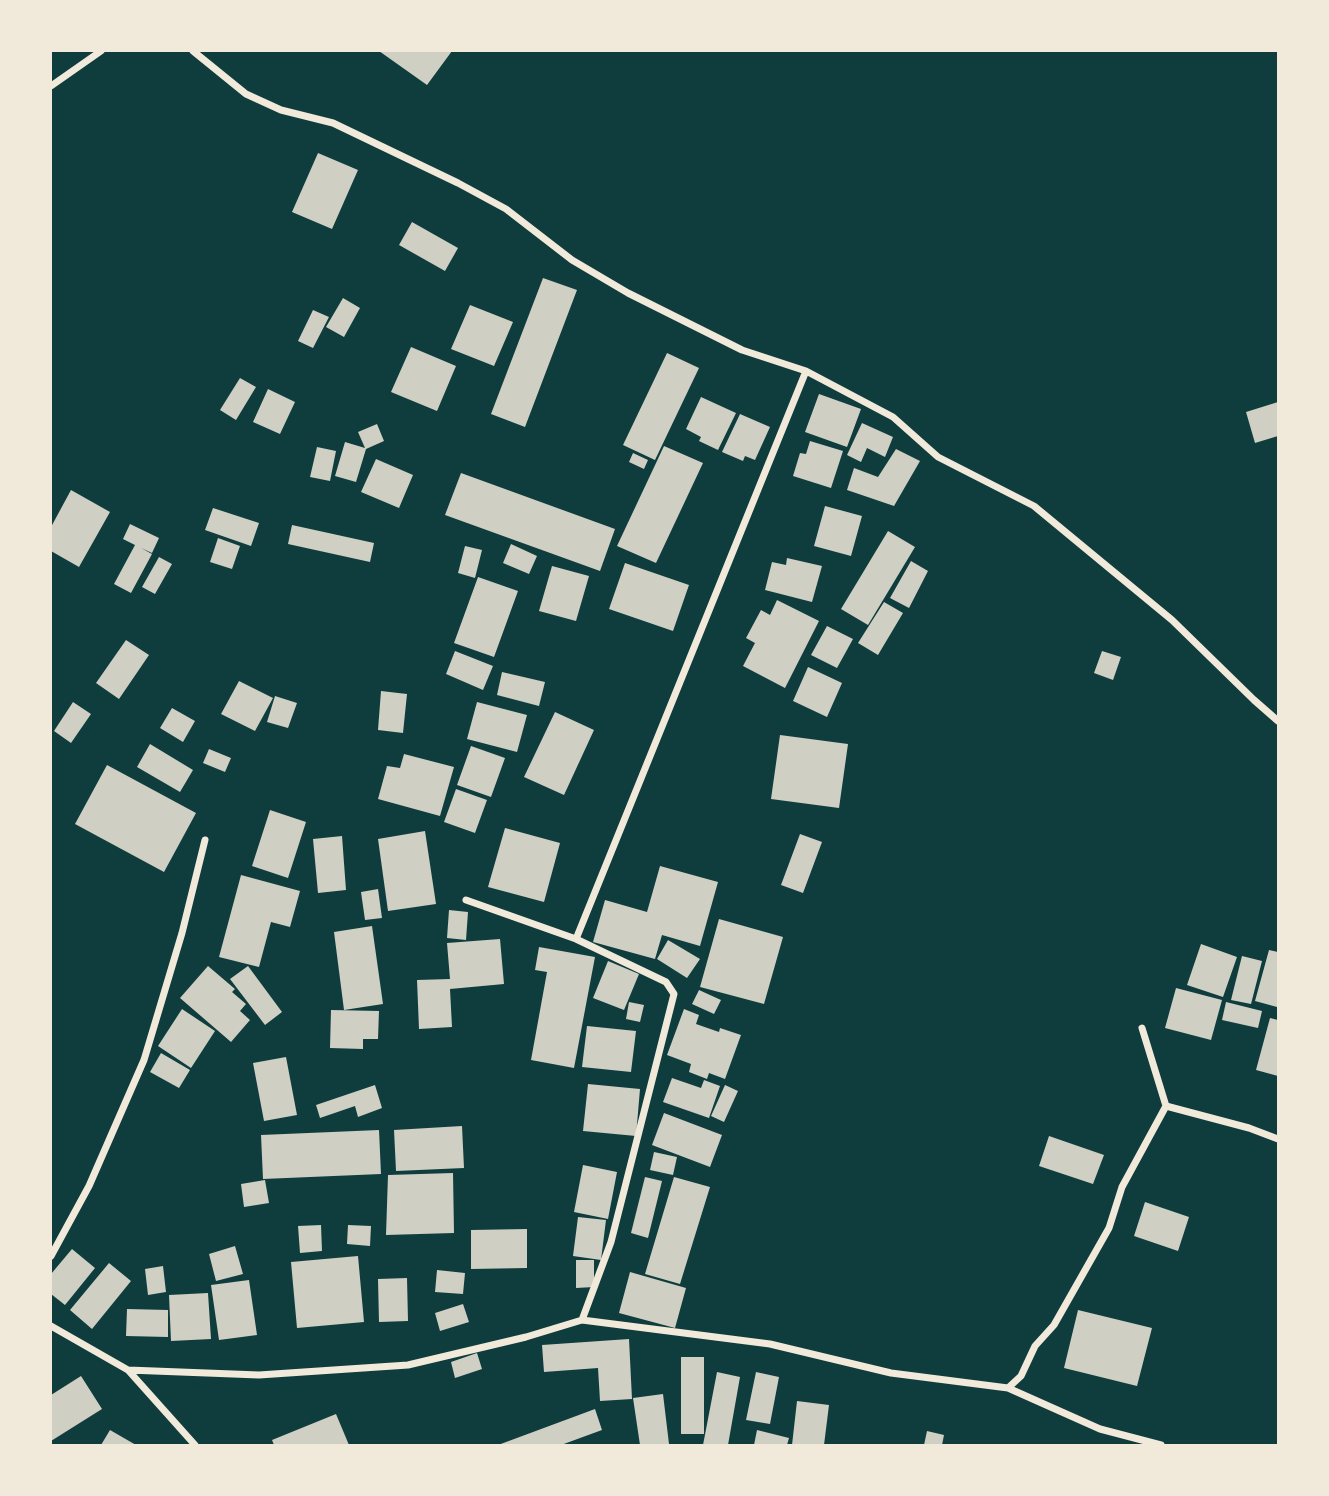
<!DOCTYPE html>
<style>
body{margin:0}
#map{position:relative;width:1329px;height:1496px;overflow:hidden;background:#0f3d3e;font-family:Helvetica,sans-serif}
canvas{display:block}
.frame{position:absolute;inset:0;border:52px solid #f1e9da;pointer-events:none}
</style>
<div id="map">
<canvas width="1329" height="1496"></canvas>
<div class="frame"></div>
</div>
<script>
const ctx = document.querySelector('canvas').getContext('2d');
ctx.lineJoin = 'round';
function fillPath(path, color) { ctx.fillStyle = color; ctx.fill(path, 'evenodd'); }
const toPath = rows => new Path2D(rows.map(r => 'M' + r).join(''));
function stroke(path, color, width, dash) { ctx.strokeStyle = color; ctx.lineWidth = width; ctx.lineCap = dash ? 'butt' : 'round'; ctx.setLineDash(dash || []); ctx.stroke(path); }
fillPath(toPath([
 [379,51,452,51,427,85],
 [318,153,358,170,332,229,292,212],
 [412,222,458,248,445,271,399,245],
 [543,278,577,290,525,427,491,414],
 [343,298,360,308,344,337,326,327],
 [470,305,513,322,494,366,451,349],
 [313,310,329,317,313,348,298,341],
 [411,347,456,366,437,411,391,392],
 [667,353,699,368,655,460,623,445],
 [240,378,256,387,236,420,220,410],
 [268,389,295,402,280,434,253,422],
 [819,394,861,409,847,447,805,432],
 [701,397,736,413,718,450,699,441,701,437,686,429],
 [1278,402,1278,436,1255,443,1246,412],
 [740,414,770,427,755,460,745,456,743,461,722,452],
 [862,423,893,437,885,457,867,448,861,462,847,455],
 [377,424,384,441,366,449,356,482,335,476,345,442,365,448,358,432],
 [810,441,843,451,831,488,793,476,800,453,806,454],
 [664,446,703,463,656,563,617,546],
 [317,447,336,451,330,481,310,477],
 [896,449,920,461,894,506,847,490,854,468,878,477],
 [633,453,648,460,644,469,629,462],
 [376,459,413,475,399,508,361,492],
 [461,473,615,529,600,571,445,515],
 [71,490,110,512,79,567,51,551,51,527],
 [825,506,862,516,851,556,814,546],
 [213,508,259,523,251,546,205,530],
 [130,524,159,538,152,553,141,548,152,554,131,593,114,584,135,545,123,539],
 [292,525,374,543,370,562,288,544],
 [888,531,915,547,868,625,841,609],
 [218,538,240,546,232,569,210,562],
 [511,544,537,556,529,574,503,563],
 [465,546,482,550,475,578,458,573],
 [159,557,172,564,155,594,142,587],
 [787,558,822,566,812,602,765,590,772,562,786,565],
 [911,561,928,571,909,608,890,598],
 [625,563,689,585,673,631,609,609],
 [552,566,589,576,576,621,539,611],
 [478,577,518,591,494,657,454,643],
 [777,600,819,621,785,688,743,666,755,643,746,638,761,610,770,615],
 [884,602,903,613,878,655,858,643],
 [827,626,853,639,837,668,811,655],
 [126,640,149,655,119,699,96,683],
 [455,651,493,666,483,690,446,674],
 [1102,651,1121,657,1113,680,1094,673],
 [808,667,842,683,827,717,793,701],
 [502,672,545,682,539,706,497,695],
 [239,681,273,698,255,731,221,714],
 [381,691,407,694,403,733,378,730],
 [275,696,297,703,288,728,267,722],
 [73,702,91,714,71,743,54,731],
 [477,702,527,715,517,752,467,739],
 [172,708,195,721,183,742,160,728],
 [555,712,594,730,564,795,524,777],
 [780,735,848,744,839,808,771,799],
 [150,744,193,770,180,792,137,767],
 [471,746,505,758,491,797,457,785],
 [209,749,231,758,225,772,203,763],
 [404,754,454,767,440,816,378,799,387,766,400,768],
 [107,765,196,813,164,872,75,824],
 [456,789,487,800,475,833,444,822],
 [270,810,306,822,288,878,252,866],
 [505,828,560,843,544,902,488,887],
 [425,831,436,904,388,911,378,839],
 [800,834,822,842,803,893,781,885],
 [342,836,346,890,318,893,313,839],
 [660,866,718,882,700,946,662,935,655,959,593,942,605,900,647,912],
 [241,875,300,891,290,927,271,922,259,967,219,957],
 [378,889,382,918,365,920,361,892],
 [449,910,468,912,466,940,447,938],
 [719,919,783,937,764,1004,700,987],
 [372,926,383,1004,344,1010,334,932],
 [500,939,504,984,450,989,452,1027,419,1029,417,980,450,979,447,943],
 [668,940,700,959,687,978,657,959],
 [1201,944,1237,957,1223,997,1187,985],
 [539,947,595,957,574,1068,531,1060,547,972,535,970],
 [1269,950,1278,952,1277,1007,1255,1001],
 [1242,956,1262,961,1251,1004,1231,1000],
 [608,961,639,974,624,1010,593,998],
 [208,966,235,989,232,992,246,1004,240,1011,250,1020,231,1042,180,998],
 [248,966,282,1012,265,1025,230,979],
 [1176,988,1222,1000,1211,1040,1165,1028],
 [699,990,721,1000,714,1014,692,1004],
 [629,1002,644,1005,640,1022,626,1019],
 [1226,1002,1262,1011,1258,1028,1222,1020],
 [182,1009,215,1031,191,1068,158,1046],
 [684,1009,699,1015,696,1024,719,1032,720,1028,741,1035,725,1079,709,1073,707,1079,689,1072,691,1064,667,1055],
 [331,1010,379,1011,378,1039,363,1039,363,1049,330,1048],
 [1270,1018,1278,1020,1278,1076,1256,1070],
 [587,1026,636,1031,631,1072,582,1067],
 [161,1053,190,1070,179,1088,150,1072],
 [286,1057,297,1115,264,1121,253,1063],
 [672,1078,701,1088,704,1080,720,1086,709,1118,663,1102],
 [588,1084,640,1089,636,1136,583,1131],
 [375,1085,382,1108,358,1117,355,1106,320,1118,316,1105],
 [725,1085,738,1091,724,1122,711,1116],
 [664,1113,722,1135,710,1167,652,1145],
 [462,1126,464,1168,396,1171,394,1130],
 [379,1130,381,1174,263,1179,261,1135],
 [1049,1136,1104,1155,1093,1184,1039,1166],
 [654,1152,677,1157,673,1175,650,1170],
 [583,1165,617,1172,608,1219,574,1212],
 [453,1173,454,1233,386,1235,388,1175],
 [645,1177,662,1181,648,1238,631,1233],
 [674,1177,710,1187,680,1284,645,1274],
 [265,1180,269,1203,244,1207,241,1184],
 [1145,1202,1189,1217,1178,1251,1134,1236],
 [578,1217,606,1220,601,1260,573,1256],
 [321,1225,322,1251,300,1253,298,1226],
 [348,1225,371,1226,370,1246,347,1244],
 [527,1229,527,1268,471,1269,471,1230],
 [235,1246,243,1274,216,1281,209,1254],
 [72,1249,95,1268,65,1305,51,1294,51,1274],
 [358,1256,364,1322,297,1328,291,1262],
 [576,1260,594,1260,594,1287,576,1288],
 [109,1263,131,1281,92,1329,70,1310],
 [163,1266,166,1292,148,1295,145,1269],
 [437,1270,465,1273,463,1294,435,1292],
 [630,1272,686,1288,675,1328,619,1313],
 [407,1278,408,1321,379,1322,378,1279],
 [249,1280,257,1335,219,1340,211,1285],
 [208,1293,211,1339,171,1341,169,1295],
 [463,1304,469,1322,440,1331,435,1313],
 [127,1309,168,1310,168,1337,126,1336],
 [1078,1310,1152,1328,1137,1386,1064,1368],
 [629,1339,632,1399,600,1401,598,1368,544,1372,542,1345],
 [477,1353,482,1369,455,1378,451,1362],
 [681,1357,704,1357,704,1434,681,1434],
 [717,1372,740,1377,728,1445,703,1445],
 [756,1372,779,1377,770,1424,746,1420],
 [81,1376,102,1409,51,1441,51,1395],
 [663,1394,669,1444,640,1445,633,1398],
 [797,1401,829,1405,824,1445,792,1445],
 [595,1409,602,1430,561,1445,498,1445],
 [336,1414,349,1445,274,1445,272,1440],
 [110,1430,136,1445,101,1445],
 [757,1430,789,1438,787,1445,754,1445],
 [927,1431,944,1435,942,1445,924,1445]
]), '#cfcfc3');
stroke(toPath([
 [193,51,246,94,281,110,333,123,458,183,506,209,572,260,628,293,742,350,806,371,893,417,938,457,1034,506,1172,620,1254,700,1278,721],
 [51,86,101,51],
 [466,900,576,939,666,982,674,994,611,1242,582,1320],
 [576,939,806,371],
 [1166,1106,1249,1128,1278,1139],
 [51,1256,89,1186,144,1060,182,933,205,840],
 [51,1326,128,1370,195,1445],
 [128,1370,259,1375,408,1365,526,1337,582,1320,770,1344,891,1373,1008,1388,1100,1429,1161,1445],
 [1008,1388,1021,1376,1035,1346,1054,1325,1109,1228,1122,1187,1166,1106,1142,1028]
]), '#f1e9da', 7);
</script>
